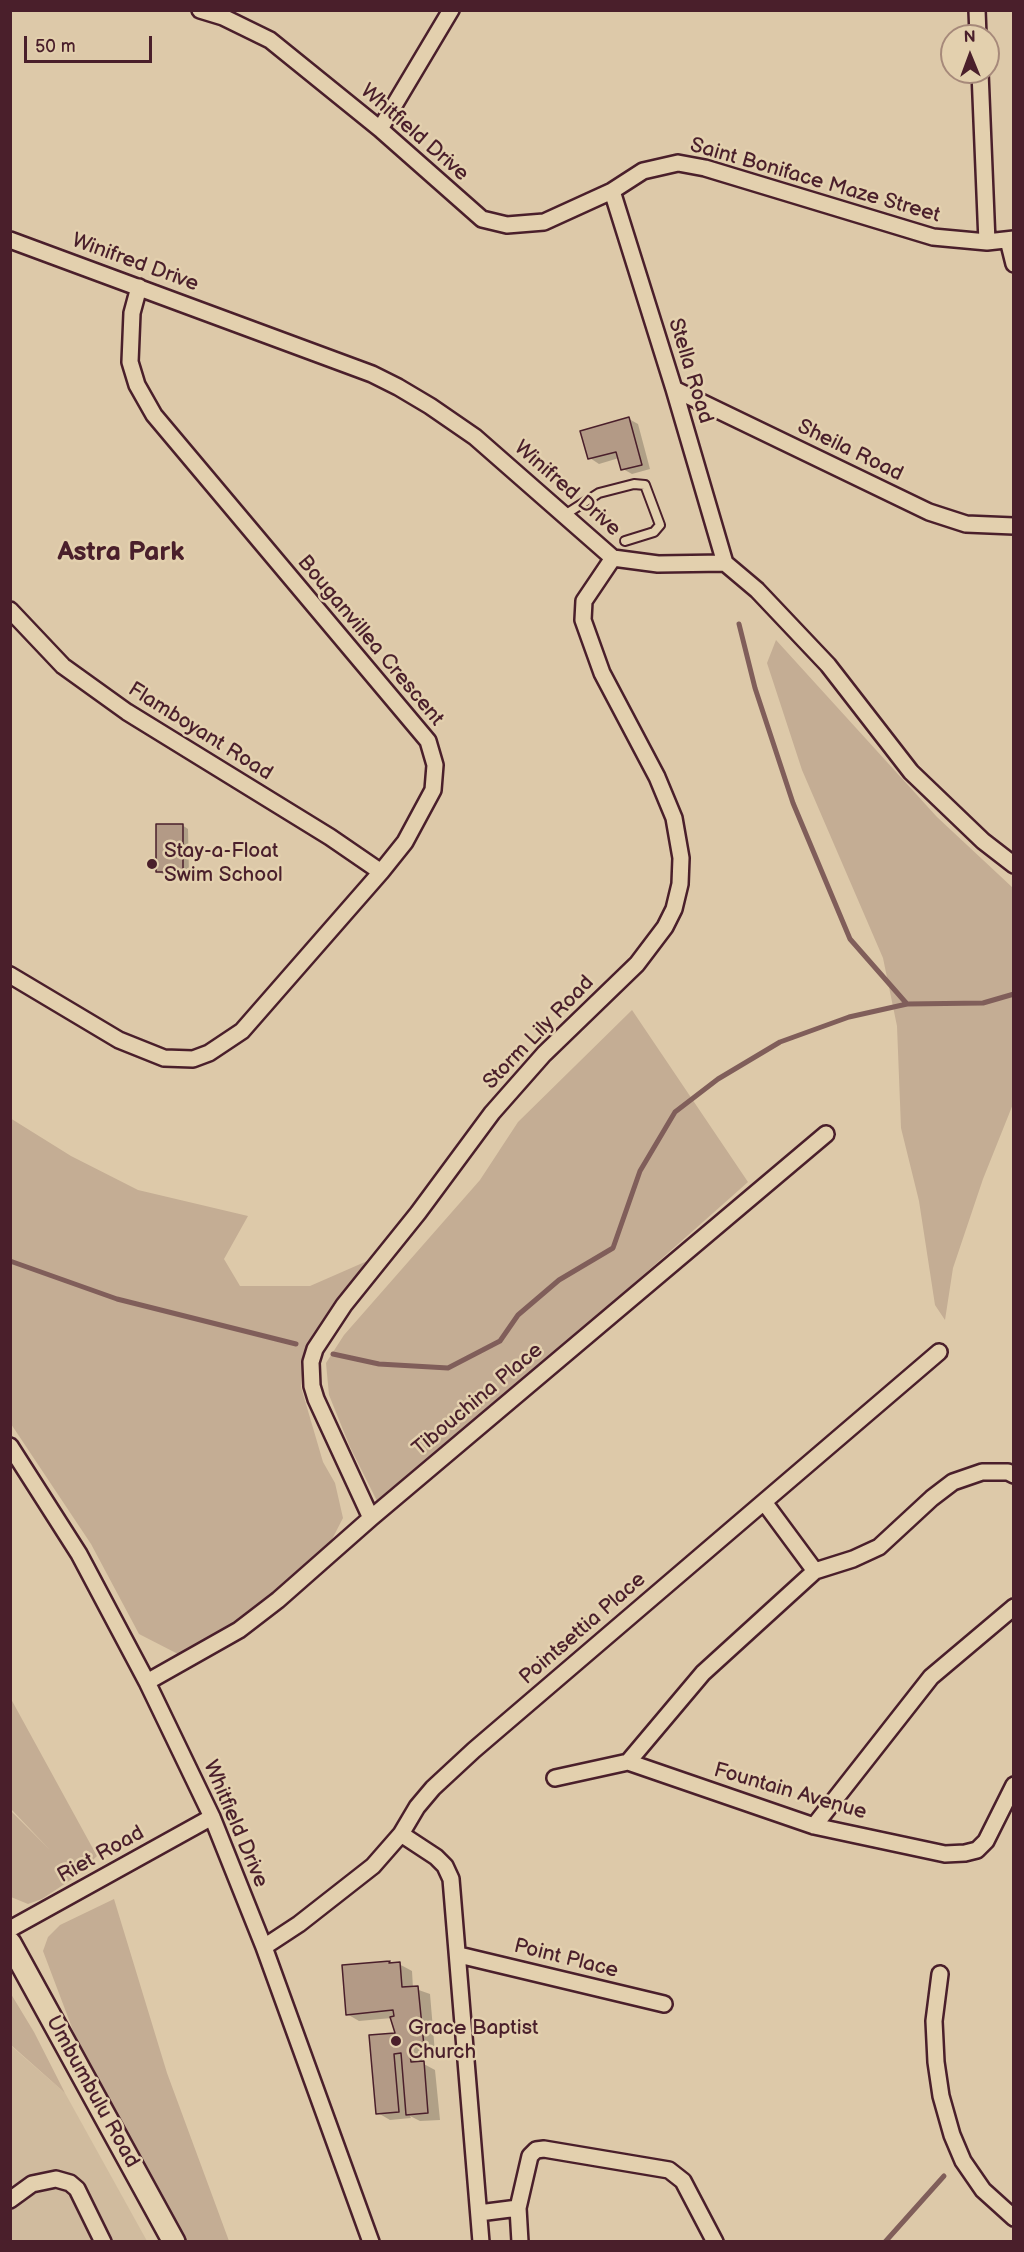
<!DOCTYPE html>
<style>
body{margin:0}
#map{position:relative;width:1024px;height:2252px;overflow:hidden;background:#ddc9a9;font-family:"Balsamiq Sans",sans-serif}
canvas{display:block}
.frame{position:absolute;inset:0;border:12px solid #4a1f2b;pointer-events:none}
.north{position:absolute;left:940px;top:24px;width:60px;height:60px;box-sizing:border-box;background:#e3d0ae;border:2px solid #a6897a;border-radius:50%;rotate:359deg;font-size:16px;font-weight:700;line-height:24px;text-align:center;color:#4a1f2b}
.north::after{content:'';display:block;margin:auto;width:21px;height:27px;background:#4a1f2b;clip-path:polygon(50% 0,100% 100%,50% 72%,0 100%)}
.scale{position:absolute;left:24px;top:36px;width:128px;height:27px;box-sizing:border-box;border:3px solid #4a1f2b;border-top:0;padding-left:8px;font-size:18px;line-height:21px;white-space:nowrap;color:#4a1f2b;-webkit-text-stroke:4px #e3d0ae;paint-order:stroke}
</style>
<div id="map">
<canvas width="1024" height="2252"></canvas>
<div class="frame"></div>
<div class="north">N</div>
<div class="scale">50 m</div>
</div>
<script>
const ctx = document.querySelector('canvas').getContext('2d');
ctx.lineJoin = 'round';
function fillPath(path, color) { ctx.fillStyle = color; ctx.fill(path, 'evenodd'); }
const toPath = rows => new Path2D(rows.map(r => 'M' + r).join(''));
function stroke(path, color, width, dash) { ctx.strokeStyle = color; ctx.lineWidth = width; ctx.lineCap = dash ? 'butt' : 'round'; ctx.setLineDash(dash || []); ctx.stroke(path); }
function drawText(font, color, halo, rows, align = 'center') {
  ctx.font = font + ' "Balsamiq Sans",sans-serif'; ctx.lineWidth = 5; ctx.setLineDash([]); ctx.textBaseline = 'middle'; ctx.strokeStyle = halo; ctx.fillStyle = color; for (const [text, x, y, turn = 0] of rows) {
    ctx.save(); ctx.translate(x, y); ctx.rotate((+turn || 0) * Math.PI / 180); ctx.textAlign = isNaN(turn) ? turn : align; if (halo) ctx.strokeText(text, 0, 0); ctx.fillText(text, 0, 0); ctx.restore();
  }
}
fillPath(toPath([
 [10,2045,65,2093,147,2241,11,2241]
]), '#d0bb9e');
fillPath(toPath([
 [776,640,937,817,1013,888,1013,1104,983,1179,953,1268,945,1320,935,1305,919,1201,901,1128,897,1026,883,958,802,770,767,663],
 [632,1010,748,1182,597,1316,377,1501,350,1447,329,1395,326,1363,344,1335,480,1180,518,1122],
 [10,1118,71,1156,138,1190,248,1216,224,1259,240,1286,310,1286,374,1258,325,1320,303,1360,301,1387,323,1462,335,1483,343,1518,329,1545,272,1595,224,1629,178,1654,139,1634,91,1544,11,1424],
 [11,1699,97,1856,75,1877,42,1899,28,1904,11,1897,11,1811,50,1850,11,1809],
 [114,1899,167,2073,229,2241,183,2241,108,2106,80,2049,43,1951,48,1937,60,1925],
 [11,1994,34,2032,65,2093,11,2045]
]), '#c4ad94');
fillPath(toPath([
 [629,419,638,424,650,469,632,474,623,469,619,458,599,464,590,458],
 [182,825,188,829,189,874,164,875,158,871],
 [399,1964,412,1971,413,1988,430,1994,435,2053,421,2054,422,2063,435,2070,440,2120,420,2121,410,2116,411,2118,390,2120,378,2113,397,2034,392,2018,359,2021,347,2014]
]), '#0003');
stroke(toPath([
 [739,624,755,688,793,803,850,939,907,1004],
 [10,1261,117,1299,296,1344],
 [333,1354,379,1364,448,1368,500,1341,518,1315,559,1280,613,1248,640,1171,675,1112,718,1079,780,1042,849,1017,907,1004,983,1003,1014,994],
 [885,2242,944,2176]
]), '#805e5a', 5);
const building = toPath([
 [629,417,642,465,621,470,616,452,588,459,580,431,629,417],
 [156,824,183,824,183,872,156,872,156,824],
 [390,1961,389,1963,400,1962,402,1987,418,1986,424,2046,409,2048,411,2062,424,2061,428,2113,406,2115,401,2053,394,2054,399,2112,376,2114,369,2035,395,2033,390,2017,394,2016,393,2010,346,2015,342,1965,390,1961]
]);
fillPath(building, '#b39a86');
stroke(building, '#4a1f2b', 1.5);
const lane = toPath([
 [566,514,599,493,634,484,645,485,660,525,654,532,625,541]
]);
const street = toPath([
 [200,10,223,17,270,40,380,129,482,219,507,225,544,222,612,191,643,171,678,163,705,168,933,237,987,242,1014,239],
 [977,10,978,36],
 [980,72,987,242],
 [380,129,451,10],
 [612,191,674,389,725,563],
 [10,240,372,374,398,387,430,406,475,437,613,558,658,564,725,563,757,590,828,665,911,772,983,841,1014,865],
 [1008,240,1014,264],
 [674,389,929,512,966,524,1014,526],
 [10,610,63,666,127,712,330,837,381,872],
 [10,975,119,1040,164,1058,193,1059,209,1053,242,1031,381,872,405,842,433,790,435,765,428,741,154,415,137,385,130,362,132,313,139,287],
 [10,1446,79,1554,147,1682,212,1817,264,1947,371,2242],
 [764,1502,815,1571],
 [371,1518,316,1399,312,1386,311,1362,315,1349,344,1305,418,1213,492,1113,544,1054,637,964,665,927,674,909,680,884,681,858,674,818,657,777,602,673,583,620,584,601,613,558],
 [147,1682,239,1630,278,1600,371,1518,826,1134],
 [628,1762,703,1673,815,1571,853,1559,879,1547,932,1498,953,1482,982,1472,1008,1472,1014,1475],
 [555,1778,628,1762,814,1826,945,1854,965,1853,977,1850,986,1841,1014,1785],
 [814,1826,931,1677,1014,1607],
 [401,1834,436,1857,445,1866,451,1879,481,2242],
 [10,1929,212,1817],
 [264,1947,299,1924,373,1866,401,1834,417,1807,433,1788,474,1750,939,1352],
 [459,1955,664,2004],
 [940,1974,934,2021,936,2062,941,2096,952,2135,963,2161,983,2190,1014,2218],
 [10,2200,32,2184,56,2179,70,2183,77,2189,103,2242],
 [479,2213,518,2208],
 [520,2242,518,2208,530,2156,536,2150,544,2149,669,2170,683,2181,715,2242]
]);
const secondary = toPath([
 [10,1943,174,2242]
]);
stroke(lane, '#4a1f2b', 12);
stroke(street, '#4a1f2b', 20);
stroke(secondary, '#4a1f2b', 26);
stroke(lane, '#e3d0ae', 8);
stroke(street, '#e3d0ae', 15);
stroke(secondary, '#e3d0ae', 21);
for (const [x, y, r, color] of [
 [152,864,6,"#4a1f2b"],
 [396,2041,6,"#4a1f2b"]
]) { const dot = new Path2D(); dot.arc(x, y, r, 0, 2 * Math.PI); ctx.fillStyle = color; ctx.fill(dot); stroke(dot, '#e3d0ae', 2); }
drawText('21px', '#4a1f2b', '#e3d0ae', [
 ["Whitfield Drive",414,133,41],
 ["Saint Boniface Maze Street",815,181,16],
 ["Winifred Drive",135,263,20],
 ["Stella Road",690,371,73],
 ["Sheila Road",850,451,26],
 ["Winifred Drive",567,489,41],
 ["Bouganvillea Crescent",370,641,50],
 ["Flamboyant Road",200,732,32],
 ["Storm Lily Road",539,1033,-46],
 ["Tibouchina Place",478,1400,-40],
 ["Pointsettia Place",583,1629,-41],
 ["Fountain Avenue",790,1792,16],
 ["Whitfield Drive",235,1824,67],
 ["Riet Road",101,1855,-29],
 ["Point Place",566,1959,14],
 ["Umbumbulu Road",92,2092,61]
]);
drawText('21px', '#4a1f2b', '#e3d0ae', [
 ["Stay-a-Float",164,852],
 ["Swim School",164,876],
 ["Grace Baptist",408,2029],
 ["Church",408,2053]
], 'left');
drawText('bold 27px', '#4a1f2b', '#e3d0ae', [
 ["Astra Park",121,553]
]);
</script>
